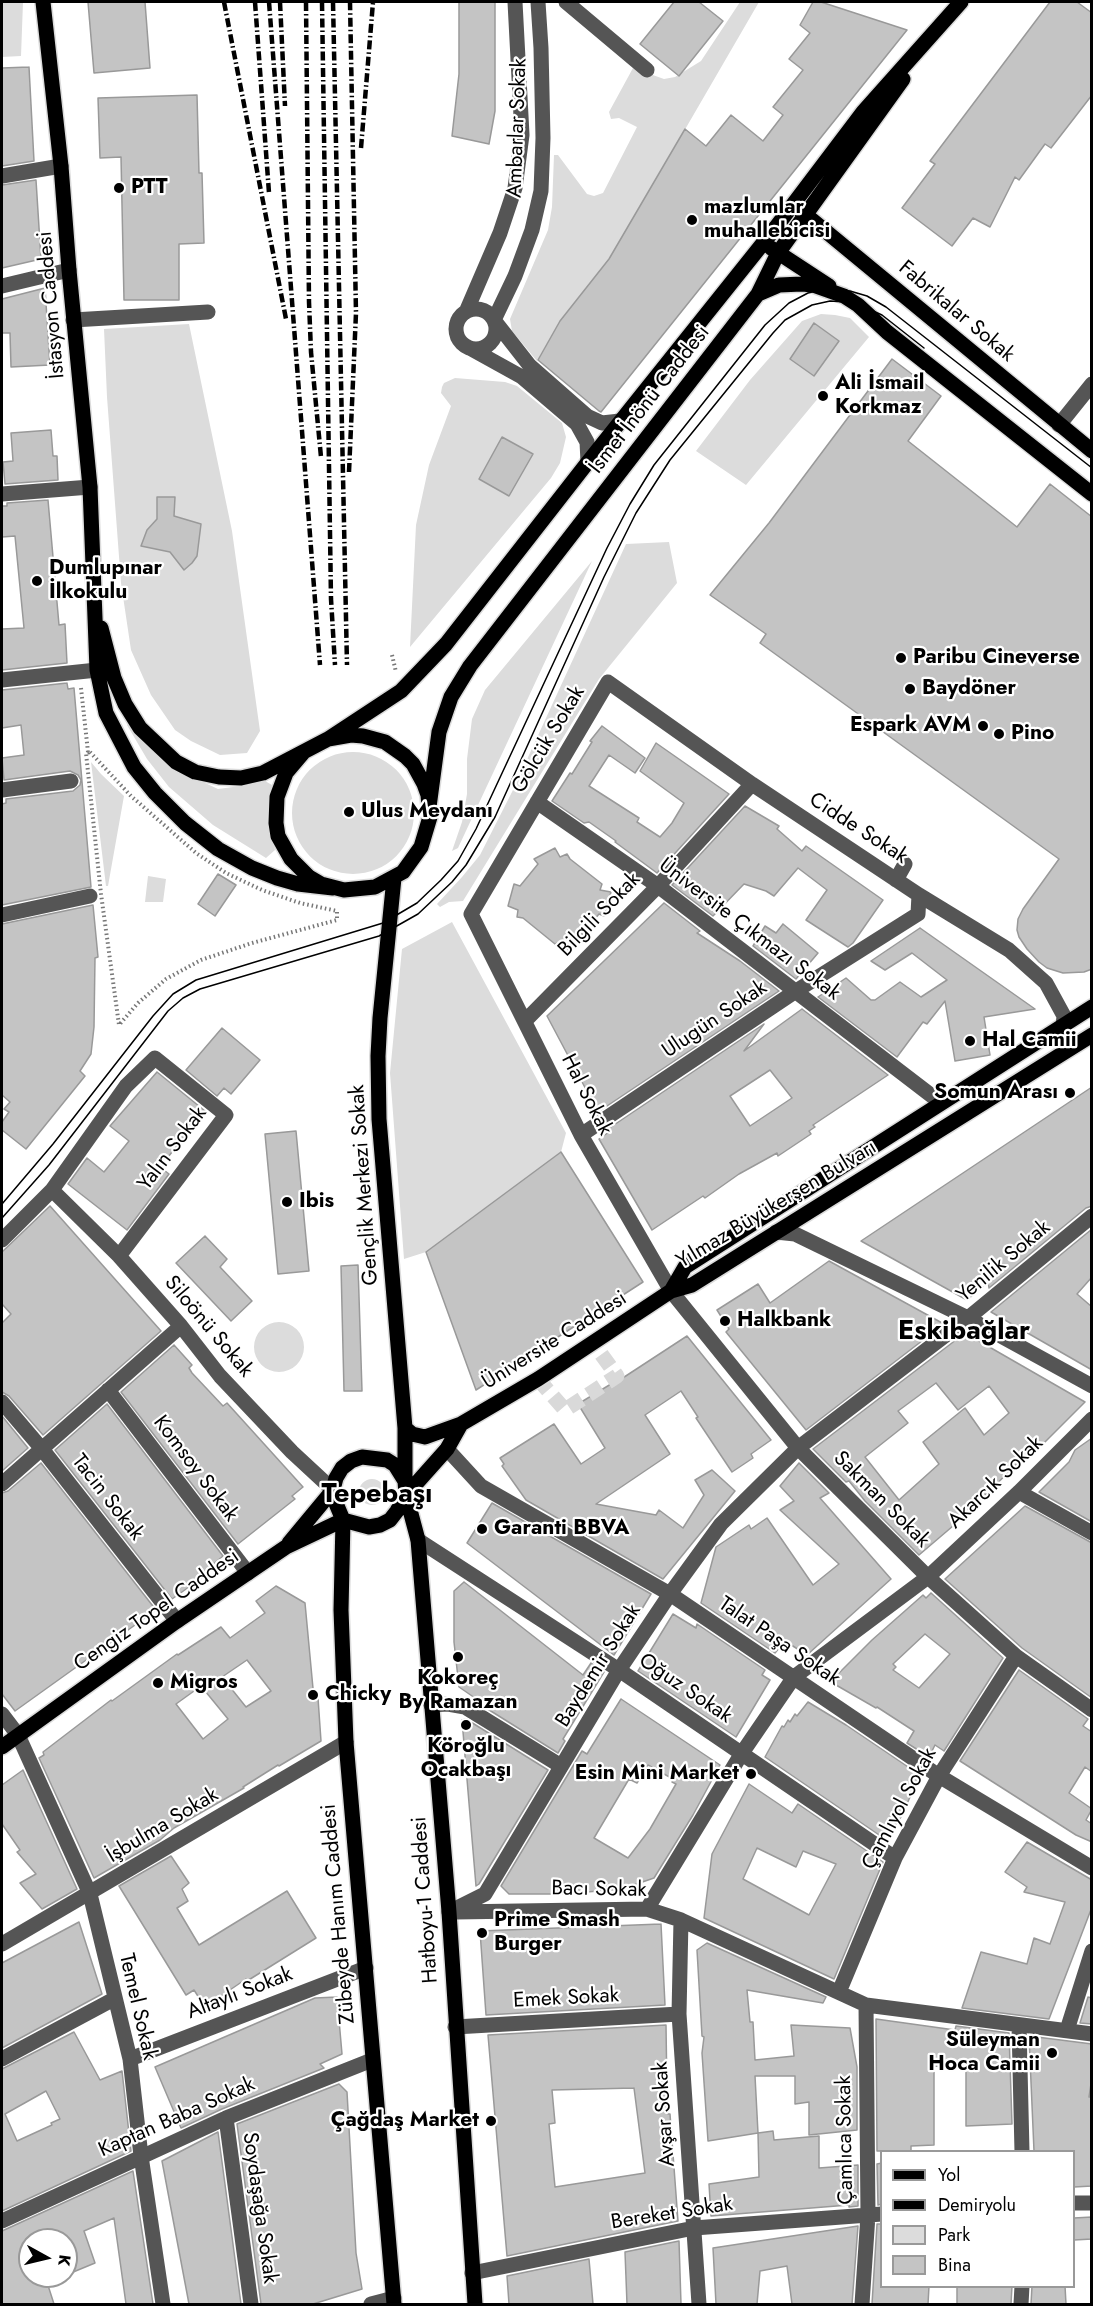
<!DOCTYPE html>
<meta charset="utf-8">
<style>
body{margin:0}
#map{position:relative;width:1093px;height:2306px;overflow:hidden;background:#fff;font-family:Jost,sans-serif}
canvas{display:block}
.frame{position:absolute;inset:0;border:3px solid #000;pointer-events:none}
.legend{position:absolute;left:880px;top:2150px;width:195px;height:138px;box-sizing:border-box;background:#fff;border:2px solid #999;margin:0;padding:8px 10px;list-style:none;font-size:18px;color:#000}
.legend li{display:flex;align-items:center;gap:12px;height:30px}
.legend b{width:30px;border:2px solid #999}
.north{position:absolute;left:18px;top:2228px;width:60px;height:60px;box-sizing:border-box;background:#fff;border:2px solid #999;border-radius:50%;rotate:98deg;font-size:16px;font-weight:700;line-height:24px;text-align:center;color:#000}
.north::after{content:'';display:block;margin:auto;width:21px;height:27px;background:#000;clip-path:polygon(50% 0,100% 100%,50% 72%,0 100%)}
</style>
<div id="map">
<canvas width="1093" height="2306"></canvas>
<div class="frame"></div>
<ul class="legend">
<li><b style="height:8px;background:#000"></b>Yol</li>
<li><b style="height:8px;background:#000"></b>Demiryolu</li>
<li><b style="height:16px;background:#dcdcdc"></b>Park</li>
<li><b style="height:16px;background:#c4c4c4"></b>Bina</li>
</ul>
<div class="north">K</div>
</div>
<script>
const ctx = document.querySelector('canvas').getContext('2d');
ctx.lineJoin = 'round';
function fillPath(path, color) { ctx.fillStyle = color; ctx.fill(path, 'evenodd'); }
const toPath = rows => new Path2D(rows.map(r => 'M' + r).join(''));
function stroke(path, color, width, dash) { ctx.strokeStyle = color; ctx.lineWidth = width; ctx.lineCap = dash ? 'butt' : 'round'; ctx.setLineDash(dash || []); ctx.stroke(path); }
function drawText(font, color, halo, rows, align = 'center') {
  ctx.font = font + ' Jost,sans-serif'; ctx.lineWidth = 4.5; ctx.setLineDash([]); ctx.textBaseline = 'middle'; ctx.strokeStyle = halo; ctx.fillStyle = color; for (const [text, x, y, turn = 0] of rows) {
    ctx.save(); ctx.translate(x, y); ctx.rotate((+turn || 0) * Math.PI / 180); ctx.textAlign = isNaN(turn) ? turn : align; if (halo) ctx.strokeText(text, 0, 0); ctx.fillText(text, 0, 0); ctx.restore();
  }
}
fillPath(toPath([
 [2,2,23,2,21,56,2,57],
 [740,2,759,2,604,269,602,268,560,321,537,361,512,331,510,319,548,230,552,207,554,155,558,155,587,194,594,196,603,193,637,127,619,118,611,119,609,112,633,68,664,79,675,77,701,61],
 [821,314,835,315,850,318,869,337,746,485,696,451,750,380,802,321],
 [189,324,232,531,260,731,247,753,220,755,191,741,175,730,151,695,131,650,121,583,107,397,104,329],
 [455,378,505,382,517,386,562,423,566,437,560,463,551,478,410,647,416,525,429,465,451,406,441,393,442,387,444,383],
 [669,542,677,583,599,679,463,901,449,902,440,907,437,904,462,877,480,855,512,792,626,544],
 [592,561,458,848,452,851,462,822,467,794,467,759,472,719,485,690],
 [131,722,188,775,218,789,248,785,265,781,272,785,267,820,275,850,266,858,213,825,169,787,147,759,127,725],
 '292 813a61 61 0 1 1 122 0a61 61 0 1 1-122 0Z',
 [91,762,101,774,124,796,108,886,106,886],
 [148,876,166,879,163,902,145,902],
 [452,922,566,1133,561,1152,426,1252,404,1259,390,1073,402,949],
 '254 1347a25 25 0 1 1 50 0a25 25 0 1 1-50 0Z',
 '359 1492a13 13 0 1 1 26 0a13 13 0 1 1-26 0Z'
]), '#dcdcdc');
const building = toPath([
 [88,2,145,2,150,68,94,73,88,2],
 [459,2,495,2,495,111,489,144,452,136,459,74,459,2],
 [674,2,699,2,723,21,679,76,640,44,674,2],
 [813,2,821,2,907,30,601,412,599,411,538,360,560,321,609,259,685,129,706,146,731,115,763,141,783,115,773,107,803,70,789,59,810,33,800,25,813,2],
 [1050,2,1077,2,1092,13,1092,95,1051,148,1045,144,1019,180,1015,177,990,227,973,218,952,246,902,208,935,164,930,161,1050,2],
 [29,67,34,161,2,166,2,68,29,67],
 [197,95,199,173,202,173,204,243,179,244,179,300,124,300,121,157,100,158,98,98,197,95],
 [36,180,41,259,2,268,2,185,36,180],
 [45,288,50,365,11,367,10,333,2,333,2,299,45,288],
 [814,323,839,341,814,376,790,359,814,323],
 [892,359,941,396,908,441,1017,527,1050,484,1092,517,1092,969,1084,972,1063,973,1047,968,1039,962,1027,949,1019,937,1017,930,1018,919,1023,909,1059,859,760,643,766,634,710,595,769,523,892,359],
 [51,430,53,456,57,456,58,480,5,484,3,462,13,461,11,433,51,430],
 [502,437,533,454,509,496,479,479,502,437],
 [157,497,175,497,174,516,201,524,197,556,192,563,184,570,170,552,141,546,147,530,157,519,157,497],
 [48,500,59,625,65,624,67,663,2,670,2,629,24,628,15,536,2,537,2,506,7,506,7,503,48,500],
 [67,683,68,689,74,688,91,887,2,905,2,804,6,803,6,799,73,791,80,785,81,780,78,775,70,771,4,780,2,758,24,755,21,725,2,728,2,690,67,683],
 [602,726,645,758,635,773,609,755,589,786,639,818,637,822,660,837,672,823,684,803,640,771,656,743,729,794,657,873,615,842,616,841,589,822,584,823,552,801,570,773,572,774,592,742,590,741,602,726],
 [745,806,779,826,777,829,802,851,806,846,883,900,853,943,848,947,806,920,827,890,798,868,774,896,766,891,744,884,713,916,672,885,745,806],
 [555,848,560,857,567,854,570,859,602,884,600,890,611,892,604,916,599,914,582,934,585,941,565,951,560,942,555,944,523,918,517,917,518,910,508,906,514,884,520,886,538,864,534,859,555,848],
 [218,874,236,885,215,916,198,904,218,874],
 [664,903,700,931,697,933,740,961,779,991,598,1112,547,1016,664,903],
 [93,905,98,957,95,958,94,1027,91,1054,80,1071,85,1076,26,1149,2,1130,2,1122,9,1112,4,1109,10,1102,2,1095,2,924,93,905],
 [783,924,818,953,796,979,753,946,765,926,776,933,783,924],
 [920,928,1035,1009,984,1017,990,1055,955,1061,945,1001,927,1024,923,1022,897,1057,818,997,846,978,871,1000,875,1000,900,982,921,997,947,980,912,953,885,970,871,961,920,928],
 [802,1009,888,1075,813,1125,815,1127,809,1131,811,1134,778,1156,777,1153,739,1174,705,1198,703,1196,652,1230,599,1139,609,1132,608,1129,764,1024,744,1051,802,1009],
 [770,1070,792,1098,750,1126,730,1096,770,1070],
 [222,1028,260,1060,231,1094,224,1088,217,1096,186,1070,222,1028],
 [157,1072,205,1111,160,1167,169,1174,127,1230,68,1184,87,1158,104,1172,129,1141,110,1126,157,1072],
 [1092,1087,1092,1206,1086,1208,989,1288,988,1282,967,1300,861,1241,1092,1087],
 [296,1131,309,1271,278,1274,265,1134,296,1131],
 [561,1152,643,1282,476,1390,426,1252,561,1152],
 [50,1206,161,1331,43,1435,9,1396,2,1392,2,1323,11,1314,2,1304,2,1252,50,1206],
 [1092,1229,1092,1277,1077,1294,1092,1307,1092,1370,991,1312,1092,1229],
 [205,1236,227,1259,220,1267,252,1301,231,1321,176,1263,205,1236],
 [829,1261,944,1324,806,1430,726,1332,729,1329,717,1310,758,1284,770,1303,829,1261],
 [358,1265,362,1391,344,1391,341,1266,358,1265],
 [965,1333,1085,1402,1038,1449,1035,1446,960,1520,919,1555,865,1501,849,1481,846,1482,813,1449,965,1333],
 [936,1383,958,1410,989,1386,1009,1413,984,1435,965,1408,923,1442,939,1464,899,1500,865,1457,908,1423,898,1411,936,1383],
 [687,1336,771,1440,751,1454,753,1458,732,1472,696,1418,698,1417,681,1391,645,1415,670,1454,596,1504,656,1515,659,1510,683,1528,704,1495,695,1480,712,1470,735,1491,663,1579,526,1500,502,1466,504,1464,500,1458,554,1424,581,1464,605,1448,578,1404,611,1384,612,1385,687,1336],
 [174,1345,192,1365,189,1368,192,1373,223,1406,227,1403,303,1487,292,1496,295,1499,238,1544,121,1392,174,1345],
 [107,1404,223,1556,204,1572,206,1575,172,1599,55,1450,107,1404],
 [2,1416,28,1448,2,1471,2,1416],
 [1092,1438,1092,1522,1039,1492,1069,1462,1075,1450,1092,1438],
 [41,1463,156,1610,15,1711,2,1694,2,1493,8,1491,41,1463],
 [799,1463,829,1493,820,1498,891,1579,807,1655,785,1641,775,1653,701,1603,716,1547,749,1525,751,1529,767,1518,813,1585,839,1564,780,1510,794,1501,780,1486,799,1463],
 [492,1503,651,1594,614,1655,467,1543,492,1503],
 [1025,1506,1092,1543,1092,1698,1022,1648,945,1579,1025,1506],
 [464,1582,583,1675,591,1663,604,1672,563,1739,565,1741,558,1753,486,1708,488,1707,459,1687,454,1642,454,1591,464,1582],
 [276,1586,305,1603,314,1699,318,1698,321,1741,279,1766,278,1765,243,1787,244,1788,174,1828,160,1840,94,1878,39,1758,44,1755,43,1752,111,1700,112,1701,177,1654,178,1655,221,1627,230,1638,265,1613,256,1601,276,1586],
 [247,1660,271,1691,246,1707,222,1677,247,1660],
 [201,1686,228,1719,203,1739,176,1704,201,1686],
 [931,1593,1003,1658,944,1751,935,1745,929,1757,907,1743,914,1731,877,1707,876,1708,836,1685,834,1678,872,1640,923,1595,926,1598,931,1593],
 [925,1634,950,1654,919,1688,893,1670,896,1667,893,1664,925,1634],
 [673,1614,696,1628,697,1624,765,1670,762,1675,770,1680,736,1737,638,1671,673,1614],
 [1019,1670,1088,1719,1083,1726,1092,1732,1092,1772,1085,1767,1069,1793,1092,1809,1086,1820,1092,1824,1092,1842,1076,1835,960,1761,1019,1670],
 [621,1699,720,1765,693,1815,654,1878,622,1889,563,1894,509,1894,501,1886,582,1751,587,1754,621,1699],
 [648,1765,673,1779,672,1782,676,1784,650,1829,628,1858,594,1838,629,1779,637,1783,648,1765],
 [808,1702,846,1725,920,1775,901,1817,885,1839,765,1757,782,1726,784,1727,788,1720,790,1722,795,1714,797,1716,808,1702],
 [466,1719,548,1770,479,1884,476,1886,462,1720,466,1719],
 [23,1770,77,1889,42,1909,20,1883,36,1874,17,1852,20,1850,2,1824,2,1785,23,1770],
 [749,1784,792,1813,798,1804,883,1862,834,1979,704,1918,712,1854,749,1784],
 [757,1848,796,1867,803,1851,836,1864,809,1915,743,1879,757,1848],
 [1027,1842,1092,1880,1092,1907,1049,2019,962,2008,981,1952,1027,1964,1034,1938,1050,1944,1065,1902,1024,1892,1027,1887,1005,1872,1027,1842],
 [171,1856,189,1883,182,1889,188,1901,177,1908,199,1945,287,1891,316,1938,247,1981,246,1979,205,2007,194,1990,186,1995,119,1886,171,1856],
 [79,1922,102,1994,2,2048,2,1963,79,1922],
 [661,1924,665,2005,486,2015,480,1931,661,1924],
 [707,1943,826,1997,823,2003,747,1990,750,2022,753,2022,755,2060,794,2056,791,2025,850,2028,857,2067,857,2130,809,2135,809,2102,795,2104,795,2076,755,2076,758,2133,708,2141,702,2053,704,2037,702,2036,697,1950,707,1943],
 [337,1997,342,2054,320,2064,324,2068,222,2109,181,2128,155,2067,315,1998,337,1997],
 [1088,1997,1092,1998,1092,2024,1080,2023,1088,1997],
 [876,2019,955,2030,956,2026,1009,2033,1012,2124,966,2126,966,2067,934,2066,934,2145,911,2146,911,2151,877,2151,876,2019],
 [666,2025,667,2094,668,2114,670,2114,678,2221,507,2256,488,2035,666,2025],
 [634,2088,645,2173,555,2187,549,2124,555,2123,552,2090,634,2088],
 [74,2032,100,2080,122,2071,131,2151,2,2211,2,2069,74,2032],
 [46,2091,60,2119,51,2123,52,2125,17,2141,5,2114,46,2091],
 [1029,2036,1092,2044,1092,2077,1089,2097,1092,2097,1092,2186,1074,2187,1074,2151,1034,2151,1029,2036],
 [339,2084,347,2092,356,2253,362,2289,313,2304,261,2304,237,2124,339,2084],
 [773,2131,774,2140,819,2136,819,2168,858,2165,858,2206,849,2207,849,2205,711,2216,709,2184,759,2177,758,2133,773,2131],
 [218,2132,241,2304,189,2304,162,2161,218,2132],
 [882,2163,882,2204,878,2205,877,2164,882,2163],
 [133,2171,153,2304,126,2304,114,2218,84,2231,95,2263,66,2275,66,2240,30,2240,30,2276,45,2276,54,2304,2,2304,2,2231,133,2171],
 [1092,2217,1092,2239,1074,2240,1074,2218,1092,2217],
 [877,2224,882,2224,882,2286,929,2286,928,2304,872,2304,877,2224],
 [858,2226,852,2304,792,2304,787,2266,760,2271,757,2304,716,2304,713,2248,858,2226],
 [679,2241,681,2304,627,2304,625,2252,679,2241],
 [589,2259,593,2304,509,2304,507,2276,589,2259],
 [968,2286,1012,2286,1011,2304,957,2304,957,2287,968,2286],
 [1032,2286,1065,2286,1066,2304,1031,2304,1032,2286]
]);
fillPath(building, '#c4c4c4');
stroke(building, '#999', 1.5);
stroke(toPath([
 [538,1379,565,1410,617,1376,594,1344]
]), '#d9d9d9', 15, [15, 8]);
const major = toPath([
 [43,2,61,166,69,270,90,487,97,670,106,713,134,767,155,793,185,823,218,849,252,868,277,878,298,884,333,888],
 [800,210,1092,451],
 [771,248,829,286],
 [758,294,779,285,802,284,813,285,844,296,858,305,887,332,1092,494],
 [101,628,114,678,125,704,140,728,176,762,195,772,219,777,241,778,263,773,328,739,351,735,363,736,385,742,405,756,413,764,424,784,428,795,430,817,421,847,403,872,375,887,344,890,321,884,309,877,291,859,278,836,276,823,277,797,286,773,303,753],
 [328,739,401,691,446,644,588,462,776,227,863,112,961,2],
 [429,807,439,732,451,697,470,666,758,294,778,253,903,79],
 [394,878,380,1018,378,1056,379,1119,405,1428,412,1434,425,1437,461,1424,538,1379,671,1291,692,1285,1092,1035],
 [671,1291,685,1267,1092,1007],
 [461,1424,447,1449,406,1495,418,1540,449,1912,475,2304],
 [405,1428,405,1478],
 [362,1457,387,1460,395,1465,405,1481,406,1495,397,1511,390,1520,380,1525,369,1527,343,1520,335,1501,333,1490,336,1478,342,1468,351,1461,362,1457],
 [289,1543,333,1490],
 [2,1747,177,1621,286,1547,343,1520,341,1610,346,1742,394,2304]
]);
stroke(major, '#dbdbdb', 18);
stroke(toPath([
 [392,655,396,672],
 [81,688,88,752],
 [90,752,131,796,196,853,226,873,262,890,300,903,337,911,337,920,252,943,201,960,166,979,138,1003,119,1025,101,894,86,753,90,752]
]), '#777', 4, [1.5, 3]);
stroke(toPath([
 [538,2,541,48,543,138,541,191,532,230,515,276,494,320,530,366,587,416,602,423,620,421],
 [566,2,647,70],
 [2,176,61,166],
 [2,286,69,270],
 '456 329a20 20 0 1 1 40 0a20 20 0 1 1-40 0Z',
 [466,312,500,233,515,188,522,135,515,2],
 [73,320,208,312],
 [466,346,522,377,577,424,587,442,588,462],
 [1059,425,1092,384],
 [2,494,90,487],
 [2,680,97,670],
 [2,790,71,781],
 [537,802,658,886,932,1096],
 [896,880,905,864],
 [2,915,90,896],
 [525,1021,658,886,752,784],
 [1063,1027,1064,1016,1046,983,1009,950,919,895,752,784,608,682,471,914,581,1135,671,1291,798,1448,928,1577,1016,1656,1092,1710],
 [581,1135,796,991,918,914,919,895],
 [52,1190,119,1256,181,1326,220,1376,292,1452,333,1490],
 [776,1232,795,1234,968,1318,1092,1386],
 [2,1240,52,1190,126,1086,155,1058,226,1115,119,1256],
 [108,1390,248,1573],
 [2,1402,42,1449,177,1621],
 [447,1449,481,1486,670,1594,939,1776,1092,1868],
 [2,1484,181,1326],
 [1019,1492,1092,1533],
 [418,1540,619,1670,895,1858],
 [431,1705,448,1704,465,1707,561,1766],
 [2,1714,18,1735,90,1894,130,2059,141,2156,163,2304],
 [647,1909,742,1753,794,1677,928,1577,1019,1492,1092,1419],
 [449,1912,485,1894,619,1670,670,1594,721,1524,798,1448,968,1318,1092,1216],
 [455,1912,647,1909,681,1920,866,2005,868,2215,862,2304],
 [681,1920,679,2014,699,2304],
 [2,1944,346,1742],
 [839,1992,895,1858,939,1776,1016,1656],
 [866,2005,1092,2034],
 [1019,2025,1022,2152],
 [455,2027,679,2014],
 [1067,2030,1092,1951],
 [2,2059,114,1999],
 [130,2059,366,1968],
 [226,2118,251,2304],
 [1074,2203,1092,2203],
 [2,2221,226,2118,372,2060],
 [472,2273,694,2228,882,2214],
 [371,2304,394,2298],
 [1021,2304,1022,2286]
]), '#555', 15);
stroke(major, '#000', 15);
stroke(toPath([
 [2,1204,53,1144,153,1016,173,994,196,980,383,923,417,903,441,880,458,861,476,829,607,548,630,504,654,465,765,325,789,303,808,293,824,289,850,291,867,296,886,307,1092,468],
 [2,1218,49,1165,168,1011,183,998,200,989,379,936,418,914,452,882,466,865,495,817,604,577,636,513,670,460,773,333,785,320,812,305,830,301,846,302,864,307,882,315,924,348]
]), '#000', 1.5);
stroke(toPath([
 [224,2,286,319],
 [255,2,269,193],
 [269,2,320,665],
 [280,2,285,106],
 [306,2,309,302,311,352,321,457],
 [322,2,331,599,335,665],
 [333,2,347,665],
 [361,148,373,2],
 [349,472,356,313,350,2]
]), '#000', 4.5, [9, 3, 1.5, 3]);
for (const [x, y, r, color] of [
 [119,188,6,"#000"],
 [692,220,6,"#000"],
 [823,396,6,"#000"],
 [37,581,6,"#000"],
 [901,658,6,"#000"],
 [910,689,6,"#000"],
 [983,726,6,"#000"],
 [999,734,6,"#000"],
 [349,812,6,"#000"],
 [970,1041,6,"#000"],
 [1070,1093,6,"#000"],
 [287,1202,6,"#000"],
 [725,1321,6,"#000"],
 [482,1529,6,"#000"],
 [458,1657,6,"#000"],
 [158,1683,6,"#000"],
 [313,1695,6,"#000"],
 [466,1725,6,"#000"],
 [751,1774,6,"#000"],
 [482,1933,6,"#000"],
 [1052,2053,6,"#000"],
 [491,2121,6,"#000"]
]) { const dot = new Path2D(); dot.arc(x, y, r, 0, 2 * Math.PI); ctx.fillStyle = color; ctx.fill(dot); stroke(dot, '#fff', 2); }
drawText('21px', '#000', '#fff', [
 ["Ambarlar Sokak",518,128,-88],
 ["İstasyon Caddesi",52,305,-95],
 ["Fabrikalar Sokak",956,312,40],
 ["İsmet İnönü Caddesi",650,400,-52],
 ["Gölcük Sokak",549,740,-59],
 ["Cidde Sokak",858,829,33],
 ["Bilgili Sokak",600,915,-46],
 ["Üniversite Çıkmazı Sokak",749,930,37],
 ["Ulugün Sokak",715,1020,-34],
 ["Hal Sokak",586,1095,63],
 ["Yalın Sokak",173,1149,-53],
 ["Gençlik Merkezi Sokak",365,1185,-94],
 ["Yılmaz Büyükerşen Bulvarı",777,1205,-31],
 ["Yenilik Sokak",1004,1262,-40],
 ["Siloönü Sokak",208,1327,50],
 ["Üniversite Caddesi",555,1341,-32],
 ["Komsoy Sokak",195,1469,53],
 ["Akarcık Sokak",996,1483,-44],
 ["Tacin Sokak",107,1498,52],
 ["Sakman Sokak",881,1500,45],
 ["Cengiz Topel Caddesi",157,1611,-35],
 ["Talat Paşa Sokak",779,1642,34],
 ["Baydemir Sokak",599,1666,-58],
 ["Oğuz Sokak",685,1689,34],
 ["Çamlıyol Sokak",900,1809,-62],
 ["İşbulma Sokak",163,1826,-31],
 ["Bacı Sokak",599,1890,1],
 ["Hatboyu-1 Caddesi",426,1900,-94],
 ["Zübeyde Hanım Caddesi",339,1914,-95],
 ["Altaylı Sokak",240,1994,-21],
 ["Emek Sokak",566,1999,-3],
 ["Temel Sokak",137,2007,77],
 ["Avşar Sokak",665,2114,-94],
 ["Kaptan Baba Sokak",177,2118,-24],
 ["Çamlıca Sokak",846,2140,-91],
 ["Soydaşağa Sokak",259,2208,82],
 ["Bereket Sokak",672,2214,-9]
]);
drawText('bold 21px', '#000', '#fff', [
 ["PTT",131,188],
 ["mazlumlar",704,208],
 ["muhallebicisi",704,232],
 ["Ali İsmail",835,384],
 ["Korkmaz",835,408],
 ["Dumlupınar",49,569],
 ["İlkokulu",49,593],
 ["Paribu Cineverse",913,658],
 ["Baydöner",922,689],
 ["Espark AVM",971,726,"right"],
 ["Pino",1011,734],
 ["Ulus Meydanı",361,812],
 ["Hal Camii",982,1041],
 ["Somun Arası",1058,1093,"right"],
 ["Ibis",299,1202],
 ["Halkbank",737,1321],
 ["Garanti BBVA",494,1529],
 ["Kokoreç",458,1679,"center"],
 ["By Ramazan",458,1703,"center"],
 ["Migros",170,1683],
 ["Chicky",325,1695],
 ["Köroğlu",466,1747,"center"],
 ["Ocakbaşı",466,1771,"center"],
 ["Esin Mini Market",739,1774,"right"],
 ["Prime Smash",494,1921],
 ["Burger",494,1945],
 ["Süleyman",1040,2041,"right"],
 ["Hoca Camii",1040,2065,"right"],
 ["Çağdaş Market",479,2121,"right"]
], 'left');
drawText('bold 27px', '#000', '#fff', [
 ["Eskibağlar",964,1332],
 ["Tepebaşı",377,1495]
]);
</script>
